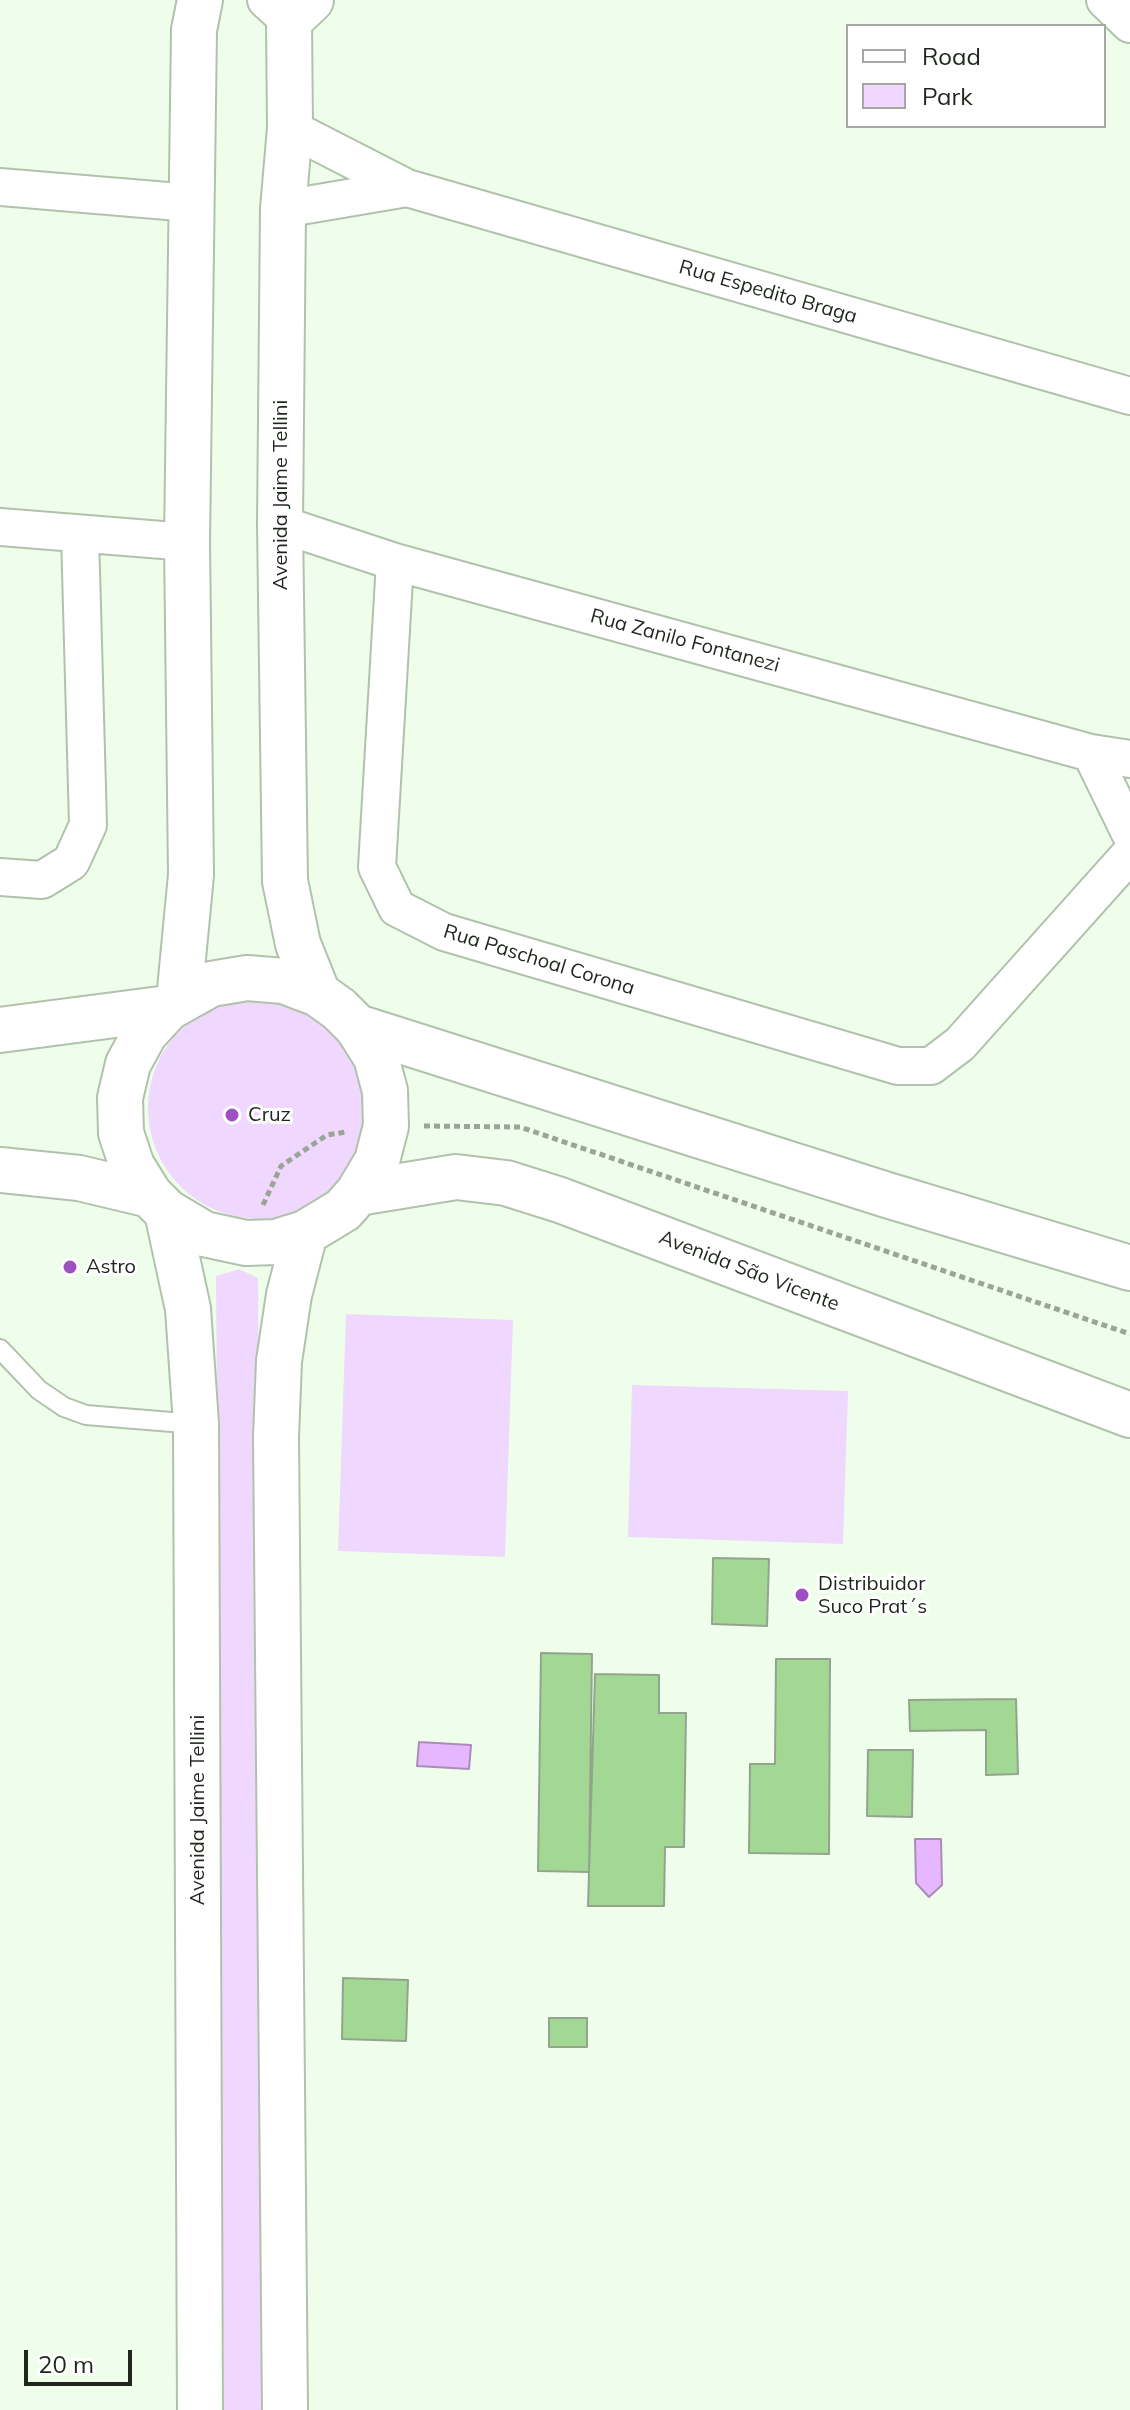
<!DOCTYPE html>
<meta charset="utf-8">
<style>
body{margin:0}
#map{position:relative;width:1130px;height:2410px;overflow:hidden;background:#effeeb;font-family:Mulish,sans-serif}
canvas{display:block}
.legend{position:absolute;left:846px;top:24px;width:260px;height:104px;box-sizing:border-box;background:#fff;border:2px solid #a5a8a5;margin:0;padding:10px 14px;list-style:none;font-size:24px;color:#1f261d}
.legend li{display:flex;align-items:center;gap:16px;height:40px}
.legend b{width:40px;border:2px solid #a5a8a5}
.scale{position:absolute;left:24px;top:2350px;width:108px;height:36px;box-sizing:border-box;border:4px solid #1f261d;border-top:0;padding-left:10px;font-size:24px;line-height:28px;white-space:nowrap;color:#1f261d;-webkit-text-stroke:6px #fff;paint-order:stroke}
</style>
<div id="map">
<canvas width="1130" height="2410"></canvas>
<ul class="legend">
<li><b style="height:10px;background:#fff"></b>Road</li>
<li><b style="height:22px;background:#f0d7fe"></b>Park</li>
</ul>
<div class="scale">20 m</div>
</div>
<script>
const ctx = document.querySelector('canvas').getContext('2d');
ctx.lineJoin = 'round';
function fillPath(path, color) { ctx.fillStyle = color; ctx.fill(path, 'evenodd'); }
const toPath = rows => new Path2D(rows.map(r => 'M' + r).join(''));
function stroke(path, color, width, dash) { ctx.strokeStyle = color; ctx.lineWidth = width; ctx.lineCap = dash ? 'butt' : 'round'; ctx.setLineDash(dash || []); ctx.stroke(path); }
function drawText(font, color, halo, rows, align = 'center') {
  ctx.font = font + ' Mulish,sans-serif'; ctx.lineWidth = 6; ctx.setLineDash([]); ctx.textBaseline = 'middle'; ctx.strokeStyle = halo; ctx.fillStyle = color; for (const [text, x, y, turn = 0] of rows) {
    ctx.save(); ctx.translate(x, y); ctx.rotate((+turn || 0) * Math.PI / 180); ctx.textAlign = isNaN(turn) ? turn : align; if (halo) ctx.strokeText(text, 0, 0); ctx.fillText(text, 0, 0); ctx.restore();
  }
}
fillPath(toPath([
 '148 1108a111 111 0 1 1 222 0a111 111 0 1 1-222 0Z',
 [239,1269,258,1278,264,2410,224,2410,216,1276],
 [346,1314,513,1320,505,1557,338,1551],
 [632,1385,848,1391,843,1544,628,1537]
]), '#f0d7fe');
const water = toPath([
 [419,1742,471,1745,469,1769,417,1766,419,1742],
 [915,1839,941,1839,942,1885,929,1897,916,1883,915,1839]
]);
fillPath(water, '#e6b7fe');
stroke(water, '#aa8cba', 2);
const building = toPath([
 [713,1558,769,1559,767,1626,712,1624,713,1558],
 [541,1653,592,1654,589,1872,538,1871,541,1653],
 [776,1659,830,1659,829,1854,749,1853,750,1764,775,1764,776,1659],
 [595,1674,659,1675,659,1713,686,1713,684,1847,665,1847,664,1906,588,1906,595,1674],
 [1016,1699,1018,1774,986,1775,986,1730,910,1731,909,1700,1016,1699],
 [868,1750,913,1750,912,1817,867,1816,868,1750],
 [343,1978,408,1980,406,2041,342,2039,343,1978],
 [549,2018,587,2018,587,2047,549,2047,549,2018]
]);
fillPath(building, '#a2d894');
stroke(building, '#93a48e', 2);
const service = toPath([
 [0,1349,39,1390,64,1407,86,1415,196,1424]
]);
const minor = toPath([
 [266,0,289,21],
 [1105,0,1130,24],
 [290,128,407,188,1130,396],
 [0,187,191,203],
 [283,209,407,188],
 [280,524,395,562,1091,753,1130,759],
 [0,527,187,542],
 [395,562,377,867,397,908,444,932,898,1066,931,1066,960,1044,1130,854],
 [1091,753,1130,833],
 [0,877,42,880,71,862,88,825,80,534]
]);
const tertiary = toPath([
 [311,0,289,21,290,128,283,209,280,524,285,881,298,944,318,994],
 [179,1000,191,875,187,542,194,30,200,0]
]);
const secondary = toPath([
 [357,1027,887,1195,1130,1268],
 [0,1030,168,1008,211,984,247,978,284,981,318,994,339,1009,357,1027,376,1057,385,1091,386,1126,377,1161,358,1193,343,1210,305,1233,276,1242,246,1243,204,1234,167,1212,150,1195,132,1166,121,1133,120,1098,128,1064,145,1033,168,1008],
 [0,1170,79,1178,150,1195],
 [358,1193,456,1177,506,1183,560,1200,1130,1415],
 [167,1212,188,1309,196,1424,200,2410],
 [285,2410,276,1437,279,1361,289,1295,305,1233]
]);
stroke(service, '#b0c2ac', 22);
stroke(minor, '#b0c2ac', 40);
stroke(tertiary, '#b0c2ac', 48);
stroke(secondary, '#b0c2ac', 48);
stroke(toPath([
 [424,1126,520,1127,1130,1334],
 [263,1205,281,1166,327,1135,346,1132]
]), '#99a596', 5, [6, 4]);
stroke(service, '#fff', 18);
stroke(minor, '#fff', 36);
stroke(tertiary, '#fff', 44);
stroke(secondary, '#fff', 44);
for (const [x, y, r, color] of [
 [232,1115,8,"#9e50c2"],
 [70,1267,8,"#9e50c2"],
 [802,1595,8,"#9e50c2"]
]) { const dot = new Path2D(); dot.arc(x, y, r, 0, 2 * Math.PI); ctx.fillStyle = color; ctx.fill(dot); stroke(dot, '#fff', 3); }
drawText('20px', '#1f261d', '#fff', [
 ["Rua Espedito Braga",768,292,16],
 ["Avenida Jaime Tellini",281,495,-90],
 ["Rua Zanilo Fontanezi",685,641,15],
 ["Rua Paschoal Corona",539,960,17],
 ["Avenida São Vicente",749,1271,21],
 ["Avenida Jaime Tellini",198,1810,-90]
]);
drawText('20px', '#1f261d', '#fff', [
 ["Cruz",248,1115],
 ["Astro",86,1267],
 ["Distribuidor",818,1584],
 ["Suco Prat´s",818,1607]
], 'left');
</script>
